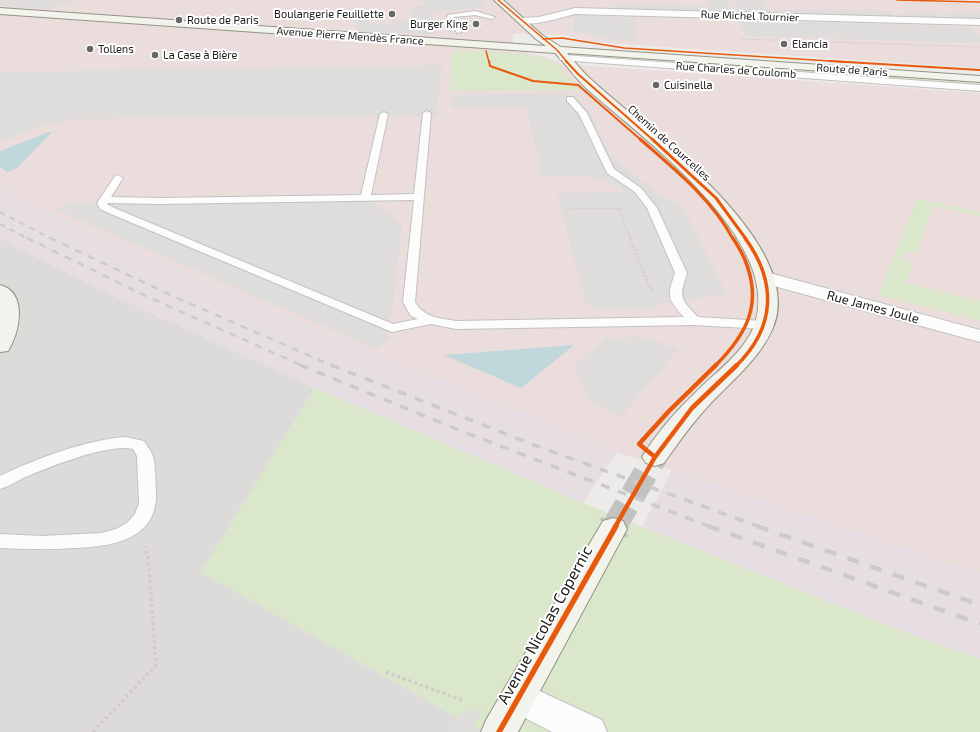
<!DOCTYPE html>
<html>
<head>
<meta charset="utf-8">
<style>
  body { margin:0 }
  canvas { display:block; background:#edebe9 }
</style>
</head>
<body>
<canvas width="980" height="732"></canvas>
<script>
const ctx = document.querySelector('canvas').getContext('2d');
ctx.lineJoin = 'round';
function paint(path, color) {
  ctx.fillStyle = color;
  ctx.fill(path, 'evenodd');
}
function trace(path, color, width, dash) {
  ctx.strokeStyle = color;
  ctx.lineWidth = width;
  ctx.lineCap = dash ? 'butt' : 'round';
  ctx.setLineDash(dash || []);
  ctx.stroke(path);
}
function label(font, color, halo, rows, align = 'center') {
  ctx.font = font + ' "Exo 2",sans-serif';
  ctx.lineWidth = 4;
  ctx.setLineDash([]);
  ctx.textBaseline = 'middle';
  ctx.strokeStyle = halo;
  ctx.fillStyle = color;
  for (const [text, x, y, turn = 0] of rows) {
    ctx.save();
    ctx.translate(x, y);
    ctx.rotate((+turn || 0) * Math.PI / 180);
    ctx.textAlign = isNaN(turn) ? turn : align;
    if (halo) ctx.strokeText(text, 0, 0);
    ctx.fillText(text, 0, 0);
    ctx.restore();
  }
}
const residential = new Path2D(`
  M0,238l99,51 216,99 -114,184 282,160h-483z`);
const commercial = new Path2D(`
  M0,0h903l77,3v65l-347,-23 -42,-3 -28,-7 -51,-1 4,17 28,5 18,8 418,29v481l-363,-122 -250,-102 -317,-136 -50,-28z`);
const industrial = new Path2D(`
  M0,186l50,28 317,136 250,102 -34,51 -268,-115 -216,-99 -99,-51z
  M672,470l308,104v85l-86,-31 -252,-101z`);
const grass = new Path2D(`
  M453,50c24,2 82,0 101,13 9,7 18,18 26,27l-131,1z
  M605,57l375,26v1l-376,-25z
  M917,199l63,13v4l-47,-10 -17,48 -12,-2 -3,8 12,3 -7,20 74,18v20l-102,-26z
  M315,388l268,115 311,125 86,31v73h-497l-282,-160z`);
const parking = new Path2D(`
  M0,0h74l-24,9 -50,-3z
  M422,0h58l7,7 -57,5z
  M708,0h19l7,13 -119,-3 2,-6 93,3z
  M735,0h28l9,14 -30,-1z
  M425,6l16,23 -4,1 -5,5 -75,-4 -4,-20h18l2,6h-7l2,6 27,2 -2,-4 21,-1 -6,-13z
  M783,9l105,2 7,6 -108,-3z
  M905,12l31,1 8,6 -32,-1z
  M945,13l35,1v6l-27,-1z
  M575,15l59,3 2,23 -28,-2 -17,-5 -18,-2z
  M738,20l231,7 11,8v8l-233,-7z
  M442,65l-6,51 -361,3 -33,7 -42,16v-70z
  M566,93l1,3 6,-1 18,17 16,39 48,41 29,17 42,84 -70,12 -1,4 -62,1 -7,-7 -29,-110 68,-1 -4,-4 -24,-9 -14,-3h-41l-16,-69 -74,1v-13z
  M367,198l35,27 -13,113 -13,11 -321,-140 17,-7z
  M644,337l34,12 -56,67 -30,-12 -18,-39 32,-27z
  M483,709l-14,23h-21l12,-19z`);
const water = new Path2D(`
  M49,132h3l-36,37 -9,3 -7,-5v-16z
  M574,345l-53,43 -77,-33z`);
const secondaryTunnelFar1 = new Path2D(`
  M614,527l41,-70`);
const secondaryTunnel = new Path2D(`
  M613,529l2,-3`);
const pathFar3 = new Path2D(`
  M741,39l239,8`);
const pathFar2 = new Path2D(`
  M566,209l61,-1
  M619,209l12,30`);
const pathFar1 = new Path2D(`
  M630,238l18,46 6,7`);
const path = new Path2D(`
  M386,672l78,29
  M93,732l63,-67 -8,-109 -4,-9`);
const lane = new Path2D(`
  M475,11l20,6 -3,2 -17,-4 -22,2 9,15 -5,1 -10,-16 1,-2z
  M567,97h6l14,16 27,56 27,19 16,20 30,65c-8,25 -7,25 11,44l66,4 5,1 2,3 -2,3 -5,1 -70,-4 -238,4 -25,-5 -39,8 -281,-118 -11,-5 -3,-6 18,-27 3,-1 5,3 -12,19 49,1 201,-3 19,-81 4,-2 4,2 -17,81 43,-1 9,-81 4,-2 4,2 -16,189c10,16 24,16 41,19l228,-4c-17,-19 -17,-20 -9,-44l-28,-65 -12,-16 -28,-19 -28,-59 -12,-13zM414,200l-11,102 8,14 7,3 -25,5 -274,-114 -11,-5 -1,-2 53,1z
  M125,437l19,4c2,4 6,8 8,13 4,8 3,27 4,36 3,50 -44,57 -83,58 -24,2 -48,1 -73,0v-14l42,2 59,-3 15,-4 11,-6 8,-9 4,-11 -2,-47 -4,-7c-25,-6 -83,18 -108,28 -8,4 -16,9 -25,12v-13c35,-17 86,-36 125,-39z`);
const street = new Path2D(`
  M575,8l405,11v6l-405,-11c-12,3 -49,15 -58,7l5,-3 17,-1z
  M564,55l416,30v6l-420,-31 -1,-2 1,-2z
  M766,272l214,58v12l-221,-60 -2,-4 2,-4z
  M518,681l84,39 5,12h-55l-46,-24 -5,-11 5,-11z`);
const secondary = new Path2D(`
  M494,0h9l39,35 19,12 419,29v6l-413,-29c9,10 17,21 27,29 52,48 215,163 179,246 -13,30 -40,52 -63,76 -17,18 -32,39 -46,59l-9,3 -9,-3 -4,-6c14,-23 33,-45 52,-63 20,-21 49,-40 60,-68 32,-84 -113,-189 -167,-237 -12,-11 -21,-25 -32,-36l-555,-39v-6l546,38 -10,-7z
  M0,285c28,7 20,48 8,66l-8,1z
  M613,518l10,3 4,8 -109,203h-37l5,-12 117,-199z`);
const railFar3 = new Path2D(`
  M0,212l52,27
  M0,224l29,15`);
const railFar2 = new Path2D(`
  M27,238l119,58 157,70
  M50,238l127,60 156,68`);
const railFar1 = new Path2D(`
  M300,365l164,67 247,95
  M331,365l203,80 226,82`);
const rail = new Path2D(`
  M708,526l272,98
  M757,526l223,79`);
const cyclewayFar5 = new Path2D(`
  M498,0l59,50 10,12
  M897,0l83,2
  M543,39l19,-1 62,10 222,14
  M486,51l3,11`);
const cyclewayFar4 = new Path2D(`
  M489,61l1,5 43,15 45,4 63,55
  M566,61l12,13 75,66
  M830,61l150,9`);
const cyclewayFar3 = new Path2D(`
  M640,139c33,29 72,60 93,100
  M652,139l64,59 30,41`);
const cyclewayFar2 = new Path2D(`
  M715,366c32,-32 48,-62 30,-106 -3,-8 -8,-15 -12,-22
  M736,366c40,-39 41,-84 9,-128`);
const cyclewayFar1 = new Path2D(`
  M655,457l-16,-13 30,-33 47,-46
  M615,527l40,-70 37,-49 45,-43`);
const cycleway = new Path2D(`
  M499,732l117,-206`);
const markers = [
  [392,14,4,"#686766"],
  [179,20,4,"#686766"],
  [476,24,4,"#686766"],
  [784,44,4,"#686766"],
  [90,49,4,"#686766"],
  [155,55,4,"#686766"],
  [656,85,4,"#686766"]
];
const farPoinames = [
  ["Boulangerie Feuillette",384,14,"right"],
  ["Route de Paris",187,20],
  ["Burger King",468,24,"right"],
  ["Elancia",792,44],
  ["Tollens",98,49],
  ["La Case à Bière",163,55],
  ["Cuisinella",664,85]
];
const farStreetnames = [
  ["Rue Michel Tournier",750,16,2],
  ["Avenue Pierre Mendès France",350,36,4],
  ["Rue Charles de Coulomb",736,70,4],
  ["Route de Paris",852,70,4],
  ["Chemin de Courcelles",669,143,42]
];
const streetNames = [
  ["Rue James Joule",873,307,15]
];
const nearStreetnames = [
  ["Avenue Nicolas Copernic",545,625,-61]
];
paint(residential, '#dddbda');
paint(commercial, '#eadddc');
paint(industrial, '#e6dee3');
paint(grass, '#dae7cb');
paint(parking, '#dedddc');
paint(water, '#c0d7dc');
trace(secondaryTunnelFar1, '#c4c2c1', 25, [25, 12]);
trace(secondaryTunnel, '#c4c2c1', 32, [32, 16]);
trace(lane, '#c3c2c1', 2);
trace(street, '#c3c2c1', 2);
trace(secondary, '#949583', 2);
trace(pathFar3, '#d5cac9', 1, [1, 1]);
trace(pathFar2, '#d5cac9', 1.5, [1, 1]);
trace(pathFar1, '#d5cac9', 2, [2, 2]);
trace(path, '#d5cac9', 3.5, [3, 3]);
paint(lane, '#fcfcfc');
paint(street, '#fcfcfc');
paint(secondary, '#f2f3ec');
trace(railFar3, '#cbcbca', 2, [5.5, 5.5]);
trace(railFar2, '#cbcbca', 2.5, [7, 7]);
trace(railFar1, '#cbcbca', 3.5, [9, 9]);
trace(rail, '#cbcbca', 4.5, [12, 12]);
trace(cyclewayFar5, '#e8590c', 1.5);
trace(cyclewayFar4, '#e8590c', 2);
trace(cyclewayFar3, '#e8590c', 3);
trace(cyclewayFar2, '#e8590c', 3.5);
trace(cyclewayFar1, '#e8590c', 4.5);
trace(cycleway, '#e8590c', 5.5);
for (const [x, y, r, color] of markers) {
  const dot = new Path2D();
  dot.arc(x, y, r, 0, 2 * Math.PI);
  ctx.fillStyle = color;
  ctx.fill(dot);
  trace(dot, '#fff', 1.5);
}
label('11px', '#202020', '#fff', farPoinames, 'left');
label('11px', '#202020', '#fff', farStreetnames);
label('13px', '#202020', '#fff', streetNames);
label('16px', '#202020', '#fff', nearStreetnames);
</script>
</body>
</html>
